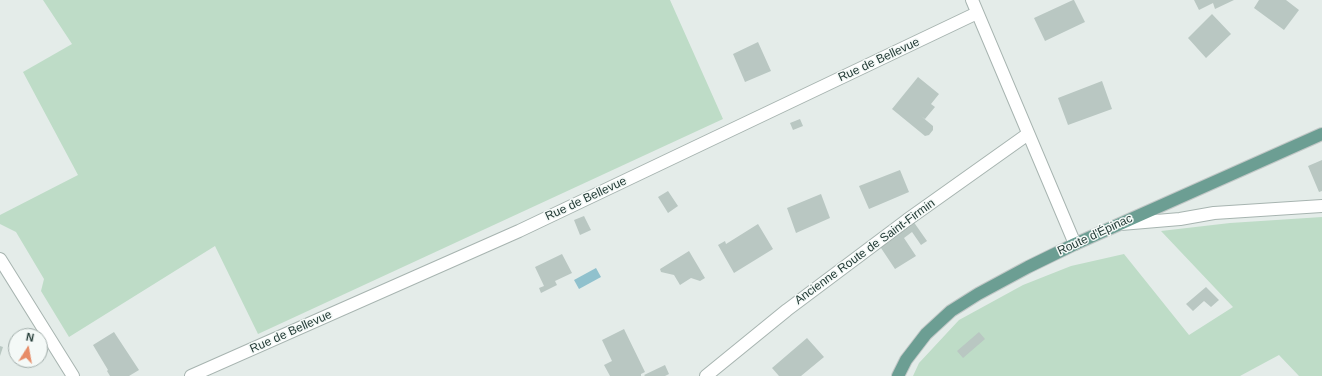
<!DOCTYPE html>
<html>
<head>
<meta charset="utf-8">
<style>
  body { margin:0 }
  #map { position:relative; width:1322px; height:376px; overflow:hidden; background:#e4ece9; font-family:Helvetica,sans-serif }
  canvas { display:block }
  .north { position:absolute; left:8px; top:328px; width:40px; height:40px; box-sizing:border-box; background:#f4f9f7; border:1px solid #a1adaa; border-radius:50%; rotate:11deg; font-size:11px; font-weight:700; line-height:16px; text-align:center; color:#243c37 }
  .north::after { content:''; display:block; margin:auto; width:14px; height:18px; background:#e78c67; clip-path:polygon(50% 0,100% 100%,50% 72%,0 100%) }
</style>
</head>
<body>
<div id="map">
<canvas width="1322" height="376"></canvas>
<div class="north">N</div>
</div>
<script>
const ctx = document.querySelector('canvas').getContext('2d');
ctx.lineJoin = 'round';
function paint(path, color) {
  ctx.fillStyle = color;
  ctx.fill(path, 'evenodd');
}
function trace(path, color, width, dash) {
  ctx.strokeStyle = color;
  ctx.lineWidth = width;
  ctx.lineCap = dash ? 'butt' : 'round';
  ctx.setLineDash(dash || []);
  ctx.stroke(path);
}
function label(font, color, halo, rows, align = 'center') {
  ctx.font = font + ' Helvetica,sans-serif';
  ctx.lineWidth = 3;
  ctx.setLineDash([]);
  ctx.textBaseline = 'middle';
  ctx.strokeStyle = halo;
  ctx.fillStyle = color;
  for (const [text, x, y, turn = 0] of rows) {
    ctx.save();
    ctx.translate(x, y);
    ctx.rotate((+turn || 0) * Math.PI / 180);
    ctx.textAlign = isNaN(turn) ? turn : align;
    if (halo) ctx.strokeText(text, 0, 0);
    ctx.fillText(text, 0, 0);
    ctx.restore();
  }
}
const green = new Path2D(`
  M43,0h627l53,119 -465,215 -43,-88 -146,91 -28,-46 3,-12 -28,-47 -16,-8v-9l78,-40 -55,-103 49,-28z
  M1322,217v159h-23l-20,-21 -39,21h-327l6,-13 40,-43 64,-35 48,-19 53,-12 65,81 44,-28 -72,-76 69,-8z`);
const water = new Path2D(`
  M596,268l5,9 -22,12 -5,-9z`);
const building = new Path2D(`
  M1073,0h1l11,22 -40,19 -11,-23z
  M1194,0h40l-19,9 -2,-6 -14,7z
  M1259,0h27l13,10 -15,20 -30,-22z
  M1212,14l19,20 -25,24 -18,-20z
  M758,42l13,29 -26,11 -12,-28z
  M918,77l21,17 -8,10 4,3 -10,12 -4,-3 12,10v4l-4,5 -4,1 -33,-27z
  M1102,81l10,28 -44,16 -10,-27z
  M800,119l3,7 -10,4 -3,-7z
  M1322,160v31l-3,1 -11,-26z
  M900,170l9,22 -40,17 -10,-23z
  M668,191l10,15 -10,7 -10,-16z
  M821,194l9,24 -34,15 -9,-25z
  M584,216l7,14 -11,5 -6,-15z
  M913,221l14,20 -6,4 -9,-13 -8,6 12,18 -21,13 -16,-24z
  M758,224l15,25 -39,24 -16,-28 7,-4 1,3z
  M689,251l16,27 -5,3 -9,-3 -11,7 -6,-10 -13,-3 -1,-3z
  M562,254l10,19 -17,8 2,4 -16,8 -2,-5 5,-2 -9,-19z
  M1206,287l13,13 -8,7 -7,-6 -11,10 -7,-7z
  M624,329l21,43 -4,2v2h-31l-6,-11 8,-4 -10,-21z
  M114,332l25,38 -10,6h-19l-3,-5 1,-1 -15,-25z
  M979,332l6,7 -22,19 -6,-7z
  M807,338l17,19 -23,19h-22l-7,-8z
  M0,346l3,1 -3,9z
  M665,365l4,9 -4,2h-20l-1,-1z`);
const minor = new Path2D(`
  M972,0l103,244
  M1121,224l59,-5 34,-6 108,-7
  M0,259l73,117
  M191,376l328,-145 458,-218
  M706,376l81,-66 120,-90 121,-86`);
const major = new Path2D(`
  M898,376l8,-16 20,-26 25,-23 27,-17 50,-27 47,-23 247,-110`);
const streetNames = [
  ["Rue de Bellevue",879,60,-25],
  ["Rue de Bellevue",586,199,-25],
  ["Route d'Épinac",1095,235,-25],
  ["Ancienne Route de Saint-Firmin",865,252,-36],
  ["Rue de Bellevue",291,332,-24]
];
paint(green, '#bedcc7');
paint(water, '#90c1cd');
paint(building, '#b9c7c2');
trace(minor, '#a7b4b0', 14);
trace(major, '#c2c8c7', 14);
trace(minor, '#fff', 12);
trace(major, '#6c9e93', 12);
label('12px', '#243c37', '#f4f9f7', streetNames);
</script>
</body>
</html>
